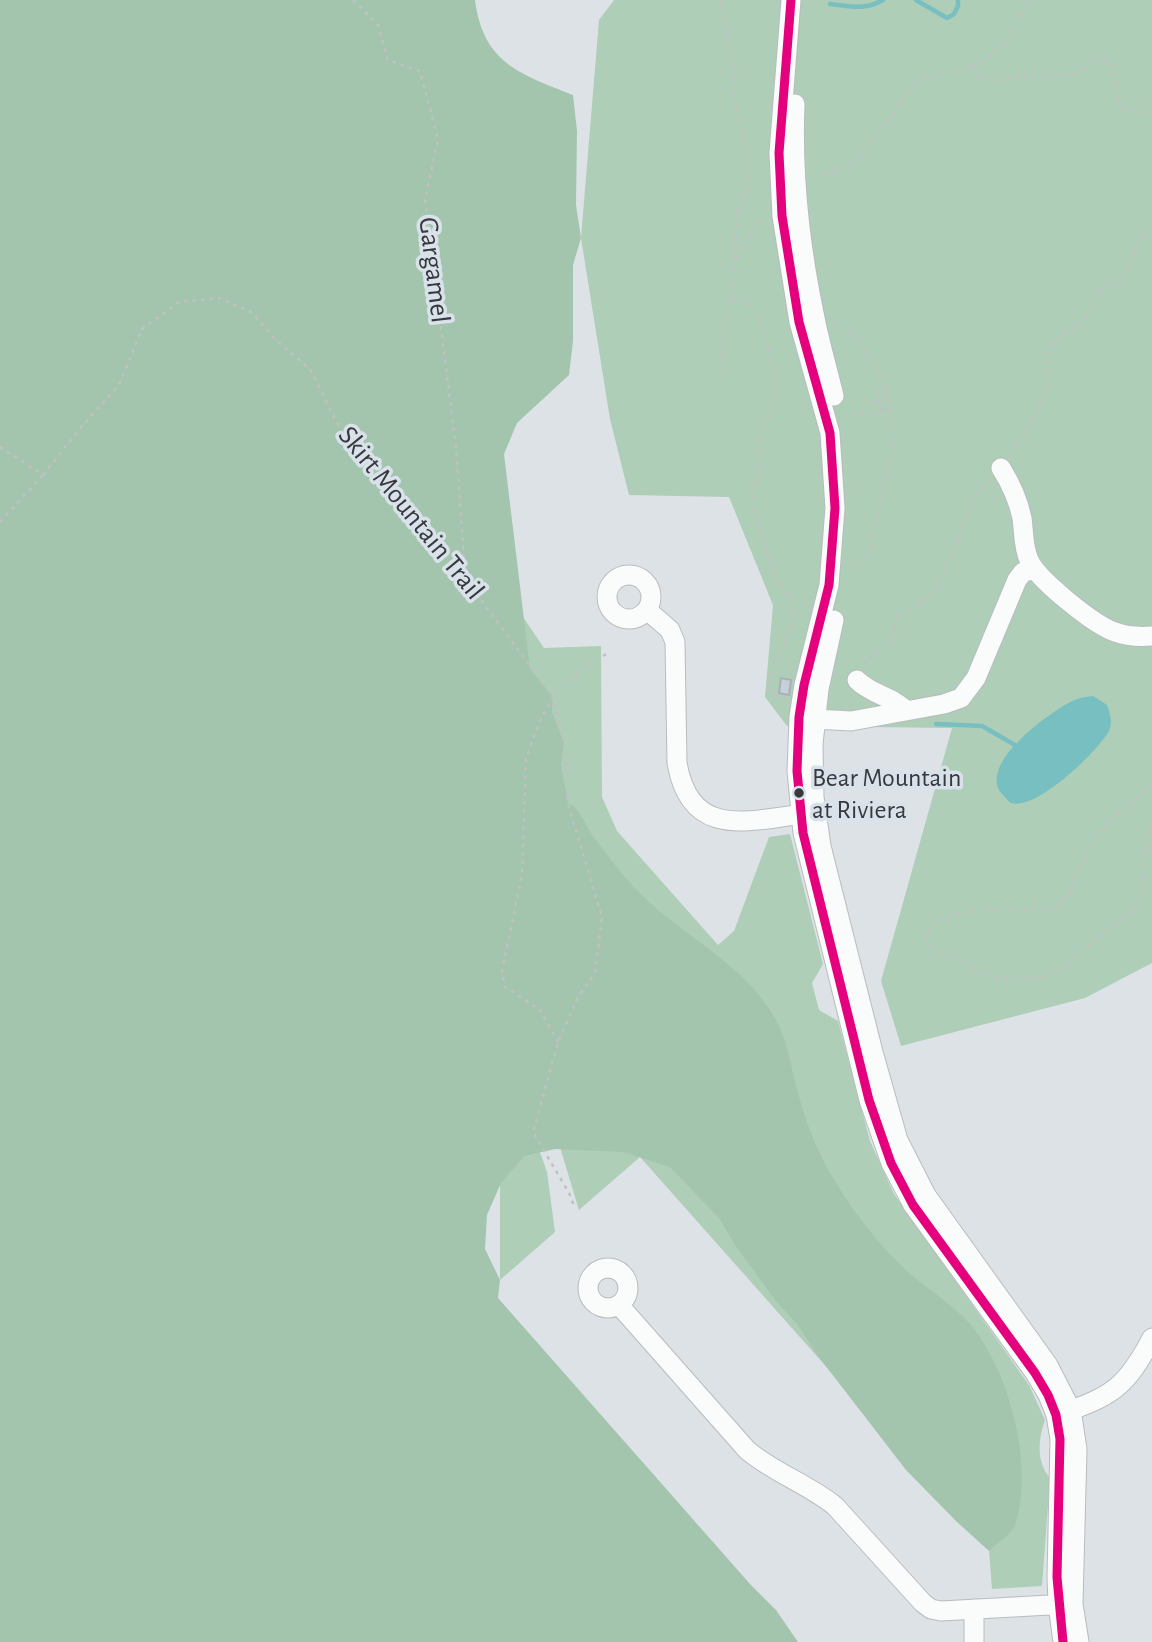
<!DOCTYPE html>
<html>
<head>
<meta charset="utf-8">
<style>
  body { margin:0 }
  canvas { display:block; background:#dde2e6 }
</style>
</head>
<body>
<canvas width="1152" height="1642"></canvas>
<script>
const ctx = document.querySelector('canvas').getContext('2d');
ctx.lineJoin = 'round';
function paint(path, color) {
  ctx.fillStyle = color;
  ctx.fill(path, 'evenodd');
}
function trace(path, color, width, dash) {
  ctx.strokeStyle = color;
  ctx.lineWidth = width;
  ctx.lineCap = dash ? 'butt' : 'round';
  ctx.setLineDash(dash || []);
  ctx.stroke(path);
}
function label(font, color, halo, rows, align = 'center') {
  ctx.font = font + ' "Alegreya Sans",sans-serif';
  ctx.lineWidth = 7;
  ctx.setLineDash([]);
  ctx.textBaseline = 'middle';
  ctx.strokeStyle = halo;
  ctx.fillStyle = color;
  for (const [text, x, y, turn = 0] of rows) {
    ctx.save();
    ctx.translate(x, y);
    ctx.rotate((+turn || 0) * Math.PI / 180);
    ctx.textAlign = isNaN(turn) ? turn : align;
    if (halo) ctx.strokeText(text, 0, 0);
    ctx.fillText(text, 0, 0);
    ctx.restore();
  }
}
const green = new Path2D(`
  M614,0h538v963l-67,35 -184,48 -20,-65 71,-253 -165,-2 -22,-29 8,-92 -44,-108 -100,-2 -19,-76 -29,-181 18,-218z
  M500,583l44,65 57,-2 1,151 15,34 101,114 16,-14 35,-94 21,-3 33,130 -11,19 7,27 19,11 32,120 24,53 135,191 16,35c-7,20 -9,41 5,58l-8,108 -50,3 -3,-39 -349,-393 -61,53 -24,-79z
  M534,1135l13,37 8,60 -55,48v-142z`);
const forest = new Path2D(`
  M0,0h475c8,63 45,74 98,95l4,36 -1,74 5,33 -8,27v76l-4,34 -52,48 -13,31 26,215 23,28 -1,15 12,31 -3,22 7,38c14,7 18,25 28,37 11,16 24,31 36,45 44,49 114,77 145,137 12,23 14,47 21,71 9,34 22,66 42,96 18,30 48,66 75,89 21,17 37,26 56,47 38,46 64,142 44,200 -3,9 -19,19 -26,26l-33,-30 -50,-51 -88,-114 -20,-31 -22,-24 -39,-53 -18,-30 -49,-51 -47,-15 -68,-3 -31,7 -23,27 -14,32 -2,34 15,31 -2,18 252,286 26,26 22,32h-798z`);
const water = new Path2D(`
  M1093,696l14,9c3,8 6,18 2,26 -10,19 -76,84 -100,71 0,-1 -7,-8 -7,-8 -25,-30 47,-81 70,-93 7,-3 13,-4 21,-5z`);
const stream = new Path2D(`
  M916,0l31,18 7,-4 4,-8v-6
  M830,4c20,2 34,7 53,-4
  M936,724l46,2 33,19`);
const building = new Path2D(`
  M781,678l10,2 -2,15 -10,-2z`);
const path = new Path2D(`
  M353,0l25,25 10,35 32,11 18,69 -13,59 31,249 7,94 1,35
  M720,0l13,63 1,38 14,58 1,15 -13,49 -4,75 -10,41v18l3,16
  M973,66l3,10 14,5 46,-6h35l15,-8 8,-7 9,-2 9,7 7,38 3,6 17,4 13,-2
  M824,175l23,-9 11,-8 36,-43 14,-26 10,-9 64,-18 22,-19 17,-26 7,-17
  M736,259l26,-42
  M732,298c7,1 14,2 20,8 11,14 25,66 23,83 -2,19 -12,34 -14,53 -1,9 1,18 0,27 -2,10 -9,15 -10,25l24,82c7,8 19,29 19,39 1,24 -48,76 -8,84
  M833,322l23,14 9,17 19,25 6,26 2,46 -23,104 -11,12 -12,2
  M867,403l12,-1
  M882,411l-5,-19 10,-5
  M852,415l38,-6
  M0,447l43,28 38,-48 38,-42 23,-56 37,-27 40,-4 32,14 26,29 33,28 37,74 117,134 89,120 11,46 4,61 34,113 -7,56 -17,24 -20,45 -25,90 36,61 5,13
  M1010,455c12,-19 28,-39 35,-61 4,-16 -1,-32 7,-47 9,-17 28,-17 36,-31 4,-6 4,-14 7,-21l26,-17 21,-41 10,-7
  M0,522l43,-47
  M864,665l7,-9 20,-12 5,-25 27,-18 15,-18 8,-13 29,-74 15,-17
  M1152,785c-16,17 -38,28 -52,47 -6,8 -12,18 -16,27 -9,20 -12,43 -36,50 -24,7 -131,-12 -120,36l8,8 18,4 30,17 26,6 32,-3 19,-7 14,-14 60,-49 7,-17 4,-47 6,-24
  M558,1042l-18,-32 -35,-23 -3,-15 20,-98 4,-115 14,-39 13,-23 28,-28 27,-16`);
const minor = new Path2D(`
  M791,0l-12,153 3,63 17,106 31,111 5,75 -6,77 -25,100 -5,32 -2,54 6,62 66,267 22,63 22,42 122,168 13,22 8,20 4,24 -3,138 1,27 5,38
  M795,104c-3,72 5,143 20,214 5,26 13,52 19,78
  M1001,468c10,16 17,31 21,50 2,14 1,29 7,42 8,19 65,65 86,72 11,4 25,5 37,4
  M607 597a22 22 0 1 1 44 0a22 22 0 1 1-44 0Z
  M647,610l23,20 5,12 2,121c14,80 76,56 134,50
  M834,620l-15,69 -6,55 1,53 7,49 52,206 25,88 28,55 122,170 23,45 6,39 -4,155 6,38
  M857,680c13,14 39,18 49,31
  M815,719l36,2 93,-17 17,-6 15,-20 41,-98 6,-8 11,-2
  M588 1288a20 20 0 1 1 40 0a20 20 0 1 1-40 0Z
  M619,1305l128,145c27,23 61,34 88,56l88,97 8,6 10,2 127,-7
  M1060,1414c52,-18 66,-26 92,-76
  M974,1609v33`);
const bus1 = new Path2D(`
  M791,0l-12,153 3,63 17,106 31,111 5,75 -6,77 -25,100 -5,32 -2,54 6,62 66,267 22,63 22,42 122,168 13,22 8,20 4,24 -3,138 6,65`);
const markers = [
  [799,793,6,"#373a3d"]
];
const busNames = [
  ["Bear Mountain",812,778],
  ["at Riviera",812,810]
];
const streetNames = [
  ["Gargamel",434,270,83],
  ["Skirt Mountain Trail",411,513,51]
];
paint(green, '#aeceb7');
paint(forest, '#a3c5ad');
paint(water, '#78bfc2');
trace(stream, '#78bfc2', 4.5);
paint(building, '#c3d1dc');
trace(building, '#acb0b3', 2);
trace(minor, '#b8bcbe', 21);
trace(path, '#bfc1c2', 2.5, [3.5, 5]);
trace(minor, '#fafbfb', 19);
trace(bus1, '#e5007d', 9);
for (const [x, y, r, color] of markers) {
  const dot = new Path2D();
  dot.arc(x, y, r, 0, 2 * Math.PI);
  ctx.fillStyle = color;
  ctx.fill(dot);
  trace(dot, '#d9e2ea', 2.5);
}
label('26px', '#373a3d', '#d9e2ea', busNames, 'left');
label('28px', '#373a3d', '#d9e2ea', streetNames);
</script>
</body>
</html>
